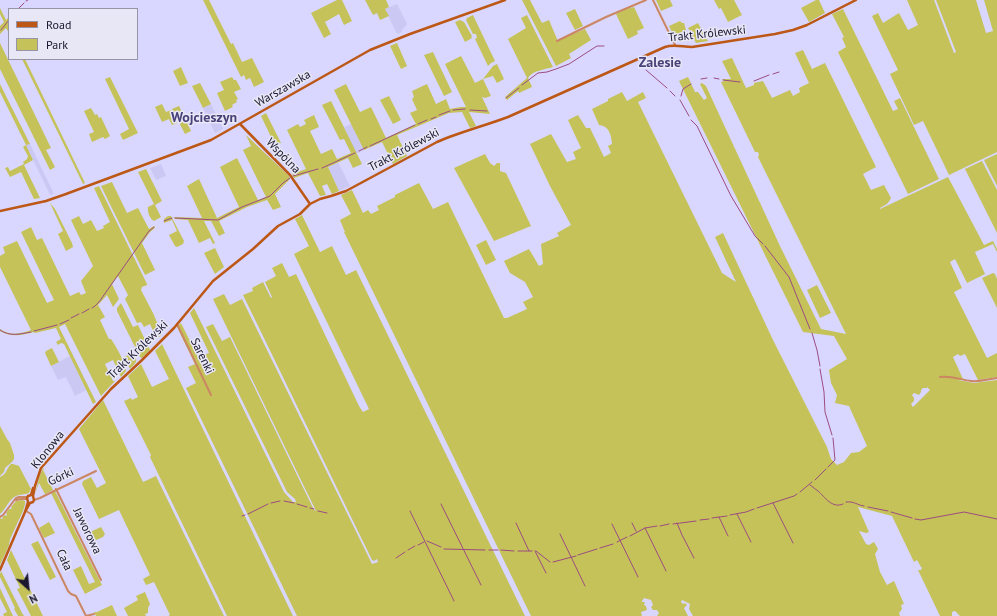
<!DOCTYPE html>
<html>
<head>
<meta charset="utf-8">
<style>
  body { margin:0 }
  #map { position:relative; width:997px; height:616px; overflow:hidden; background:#d9d7ff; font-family:"PT Sans",sans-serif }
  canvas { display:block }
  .legend { position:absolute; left:8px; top:8px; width:130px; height:52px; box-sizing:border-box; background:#e8e7f5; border:1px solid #9694a6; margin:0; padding:5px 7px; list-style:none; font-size:12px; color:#1a172f }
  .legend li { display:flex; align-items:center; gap:8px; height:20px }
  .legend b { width:20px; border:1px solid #9694a6 }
  .north { position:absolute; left:8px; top:568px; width:40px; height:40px; -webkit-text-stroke:3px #e8e7f5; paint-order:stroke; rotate:153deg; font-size:11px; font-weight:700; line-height:16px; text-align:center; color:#1a172f }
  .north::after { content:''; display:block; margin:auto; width:14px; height:18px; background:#1a172f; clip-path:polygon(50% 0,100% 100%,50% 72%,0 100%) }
</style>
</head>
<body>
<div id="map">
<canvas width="997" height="616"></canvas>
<ul class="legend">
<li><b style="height:5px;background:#bc5715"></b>Road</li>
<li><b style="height:11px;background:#c5c259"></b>Park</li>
</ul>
<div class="north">N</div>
</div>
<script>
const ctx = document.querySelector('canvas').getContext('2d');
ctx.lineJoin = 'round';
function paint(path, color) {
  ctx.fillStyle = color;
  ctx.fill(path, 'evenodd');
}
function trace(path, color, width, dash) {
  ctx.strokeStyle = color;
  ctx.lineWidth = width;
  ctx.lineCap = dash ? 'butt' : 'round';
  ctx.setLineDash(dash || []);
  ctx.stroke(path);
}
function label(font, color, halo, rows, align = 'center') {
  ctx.font = font + ' "PT Sans",sans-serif';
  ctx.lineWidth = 3;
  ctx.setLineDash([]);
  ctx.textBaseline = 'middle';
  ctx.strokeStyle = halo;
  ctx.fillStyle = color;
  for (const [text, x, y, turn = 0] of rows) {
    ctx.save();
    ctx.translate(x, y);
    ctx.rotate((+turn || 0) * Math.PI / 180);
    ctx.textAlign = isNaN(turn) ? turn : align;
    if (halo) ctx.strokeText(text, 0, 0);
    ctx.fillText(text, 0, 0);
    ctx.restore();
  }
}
const built = new Path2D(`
  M397,4l10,20 -5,6v2l-5,2 -12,-25z
  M211,104l12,25 -8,4 -12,-25z
  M351,124l13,26 -8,4 -12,-27z
  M30,144l24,50 -4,1 -24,-50z
  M338,162l12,24 -11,5 -11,-24z
  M161,164l5,12 -10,4 -6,-12z
  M70,356l16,34 -11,6 -9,-19 -8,3 -7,-14z`);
const green = new Path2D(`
  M203,0h6l22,44 2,-1 9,19 10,-4 12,24 -10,5 -4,-9 -4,2 -2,-5 -3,2z
  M337,0h5l10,21 -8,4 -5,-11 -14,8 6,12 -7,4 -13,-25z
  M365,0h21l3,7 -4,2 4,7 -9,4 -3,-7 -4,2z
  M522,0h8l12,23 7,-3 8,19v2l28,-12 6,11 -22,14 2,4 -15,8z
  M656,0h14l3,6 -12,5z
  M714,0h20l8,15 -14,7 -7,-14 -2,1z
  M816,0h3l6,13 -16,9 -8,-14z
  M907,0h27l20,53 2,-1 -20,-52h40l10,33 7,-2 -9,-31h13v152l-48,23 -26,-54 -9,4 -24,-51 8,-4 -26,-54 6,-3 5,10 16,-10 9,17 10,-5z
  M634,7l10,21 -7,3 1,3 -10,5 -12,-25 10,-5z
  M0,8l6,12 3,-3 -1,8 1,8 -3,-5 -6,6v-8l4,-4 -4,-8z
  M575,9l8,17 -8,4 -9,-17z
  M843,9l50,102 5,-2 -4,-8 6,-3 39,81 -31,15 -70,-142 8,-5 -4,-9 2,-1 -12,-23z
  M473,15l22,46 -4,2 -3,3 -13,-27 2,-1 -1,-4h-3l-7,-14 1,-2z
  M527,15l26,52c-9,3 -20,3 -25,11l4,9 -13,6 -1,-2 -11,9 -2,-3 22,-19 -19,-39 18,-11 -5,-10z
  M460,20l4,2 8,14 -1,1 1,1 -7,4 -10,-20z
  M680,21l2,2h2l2,7 -12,6 -5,-10z
  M698,23l10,18 -12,2 -8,-15z
  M0,43l51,105 -5,2 9,17 -5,3 -50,-101z
  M397,43l10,23 -6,3 -11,-23z
  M803,50l9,19 13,-6 51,104 -13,7 8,16 13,-5 7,13 -1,2 -3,4 -7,4v1l68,-32 36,68 9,-4 4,8v3l-4,-8 -18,8 10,22 -18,9 -12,-24 -5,3 12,26 -8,4 33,66 10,-5v24l-19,3 -13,-26 -5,2 -2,-2 -5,3 10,22 -5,1 16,3 23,-3v236h-37l-5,-5 -3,1v4h-12l-22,-46h3l1,-2 -1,-1 -4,-7 -3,2 -22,-46 -34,-9 11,25 -3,1 -7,-2 7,13 3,1 5,-3 4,7 -3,5 5,18 7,13 7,-4 10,23 -3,1 1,4 -3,4 1,3h-207l-4,-7 1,-5 -8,-4 -1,2 2,2 2,-1 2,2 -3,3 4,8h-31l2,-3 -2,-3h-4l-2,-3 2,-2 -2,-5 -7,-2 -2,3v1h3l-1,3 2,1 1,4 -6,2 1,4h3h-114l-187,-384h1l-5,-12 11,-6 -10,-19 11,-5 11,23 5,-3 3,4 8,-4 -2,-4 18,-9v-2l24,-12 14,26 15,-7 56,116h3l20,-9 -4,-7 10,-5 -8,-15 -15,-9 -6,-12 25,-12 10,17 4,-2 -2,-20 18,-8 -2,-3 14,-8 -21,-39 -20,-42 21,-10 16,28 9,-3 -3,-7 8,-4 -13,-28 10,-5 8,13h4l14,29 7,-4 -3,-7 4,-2c-1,-10 -3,-18 -13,-19l-7,-16 16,-8v-2l14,-7 5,9 16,-9 3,6 -8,4 84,171 14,9 -21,-45 8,-4 50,107 54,107 4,12 6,6 7,-3 7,-9 8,-1 8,-6 -18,-40 -14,-3 2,-8 -6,-12 -2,-13 18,-11 -13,-23 -31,-4 -124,-251 9,-4 7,15h3l6,8 3,-2 -7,-14 2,-1 4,3 74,160 41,83 25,5 -88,-177 1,-2 -1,-3h-3l-34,-70 3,-1 -2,-2h9l-9,-18 10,-3 14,30 8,-3v-2l9,-2 9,17 18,-8 3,6 7,-4 -1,-4 10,-5 -14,-30zM927,387l3,3 -17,17 -2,-3 3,-3v-3l-2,-3 2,-2 5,2 2,-3v-2l2,-2h4z
  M433,52l19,40 -8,4 -20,-41z
  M461,56l14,27 8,-4 10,-13 4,-2 7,15 -7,4 -4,-7 -10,3 8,17 -6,2 -3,-1 8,17 -21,-2 7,14 -6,2 -8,-16 -13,1 -52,22 10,21 -14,8 -11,-22 -18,8 -30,-60 12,-6 14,28 11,-5 15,31 30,-14 -6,-11 7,-3 -5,-11 2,-2 -2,-6 15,-7 9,20 10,-5 4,10 10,-2h6l-21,-43z
  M22,59h3l60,124 -2,1z
  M181,67l7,16 -8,3 -7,-15z
  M110,77l28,56 -15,7 -3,-6 9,-5 -24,-50z
  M232,77l2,3h2l5,9 -7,3 4,7 -2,1 1,2 -5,3 1,2 -8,4 -8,-18 7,-3 -4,-8z
  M200,83l11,21 -8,4 -11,-22z
  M0,84l30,60 -4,1 7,15 -9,5 16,33 -6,1 -13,-27 -11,5 -5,-9 3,-1 2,4 14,-7 -1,-2 4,-3 1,-3 -5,-9 3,-2 -26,-53z
  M389,96l12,24 -8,4 -13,-24z
  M331,101l31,63 -9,4 -5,-10 -20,9 11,24 -7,3 -5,-10 -5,2 4,9 -6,1 -12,-23 -14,5 -2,-4 14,-5 -19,-39 11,-6 2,3 6,-3 -2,-4 10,-5 5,12 -9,4 11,23 11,-5 5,10 14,-6 -7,-14 -4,1 -18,-35z
  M162,104l4,8 5,-2 6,13 -5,2 -3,-6 -7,3 -7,-15z
  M179,106l12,25 -6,3 -13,-25z
  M91,108l4,7 2,-1 2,4 2,-1 9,19 -5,3 -2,-2 -11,5 -3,-8 5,-2 -10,-21z
  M266,113l15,30 -6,2 -14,-29z
  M246,135l43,41 1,3 -15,15 6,13 -8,3 -6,-10 -20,7 -28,14 6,12 -6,3 -8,-15h-7l11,22 -2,1 -3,-6 -11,5 -11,-23 -13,-1 -1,-2 28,1 -15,-32 12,-7 18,39 22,-11 -19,-40 17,-9 21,42 8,-3 -23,-47 8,-4z
  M485,154l5,9 4,3 3,-3h3v8l6,2 25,53 -37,15 -40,-73z
  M997,154v32l-13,-26z
  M982,161l15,29v43l-32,-64z
  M146,169l16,32 -7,4 6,12 -7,4c-4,-2 -7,-9 -6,-14l6,-3 -16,-32z
  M112,182l15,31 11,-5 11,21 5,-3 1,2 -5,4 -8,11 13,27 -10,5 -44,-89z
  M99,186l48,98v1l-5,2 -1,3 12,23 9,21 -3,3 -5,-4 -4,-9 -6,3 -3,-5 -4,1 -12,-24 3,-4 -10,-19 -6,8 7,15 -6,8 -6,-12 -9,10 7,12 -5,3 9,19h2c6,9 13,21 15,32l-5,6 -8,-17 -8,4 8,17h2l-14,15 -36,-72 -6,3 37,75 -3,2 -29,-60 -3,-1 -3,2 -2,-3 5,-3 -5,-11 -21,5 -1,-1c-12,3 -22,6 -34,-1v-2c10,7 21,5 31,1l-31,-63v-11l5,-3 -2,-6 14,-6 30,62 7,-3 -33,-68 10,-5 6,13 5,-2 28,58 9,-4 2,3 5,-2 -5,-12 12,-15 -22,-46 8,-4 4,8 8,-4 6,11 7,-3 -1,-2 7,-4 -16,-34z
  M50,203l5,6 17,34 1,4 -7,4 -8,-17 5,-3z
  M302,215l18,37 12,-6 14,29 10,-5 169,346h-228l-111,-228 10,-5 -8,-16 7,-3 -18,-37 4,-4 17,34 11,-4 -19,-40 4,-5 90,184 9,10h3l-1,-3 -8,-7 -81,-165 7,-3 9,17 8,-4 84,173 2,1 -103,-212 11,-5 6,11 12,-6 130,265 6,-2 -1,-3 -3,2 -2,-1 -129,-265 10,-4 -1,-3 11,-6 8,16 1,-1 -7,-15 11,-6 -4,-8 10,-5 7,14 7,-3 63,132 4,6 6,-3 -75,-155 15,-8 -14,-27z
  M168,216h3l13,25 -1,3 -6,3 -2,-1 -6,-11 8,-4 -5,-11 -8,3v-4z
  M486,240l10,20 -10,5 -10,-20z
  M215,248l9,19 -9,7 -11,-21z
  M993,273l2,1 2,5v29l-15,-30z
  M817,285l14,28 -11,5 -13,-28z
  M121,303l12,24 5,-2 12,25 -8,8 -2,-1 -23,-46v-3z
  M162,344l131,272h-66l-77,-159 1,-2 -27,-54 7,-3 1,2 6,-3 -10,-21 13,-12 11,23 17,-8 -14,-28z
  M52,348l7,14 -8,4 -6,-13 1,-2z
  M132,350c5,11 7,10 -2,19l-6,-12 6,-3 -1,-2z
  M103,400l40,82 13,-6 68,140h-56l2,-1 -16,-33 -8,3 -3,-6 7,-4 -31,-65 -20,9 -17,-35 1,-3 8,-4 6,11 9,-5 -27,-54z
  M0,426l7,13 3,4 4,12v4l-2,3 -7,6 -1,4 -4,4z
  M11,464h2l6,2 12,23 -2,4c-4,2 -9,1 -13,3 -7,3 -10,13 -16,18v-37c7,-3 6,-8 11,-13z
  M43,468l1,1 -1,1 10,20 -8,4 -6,-11 -4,11 5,-19z
  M55,491l47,94 -17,9 -12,-24 8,-4 8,18 6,-2 -44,-89z
  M22,500l3,1v3l-2,7 -13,28 -1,6 -9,20v-47l2,1 1,-1 -1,-1 3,-2 1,1 1,-1 -1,-2 3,-4h2l1,-1 -1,-1 5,-6z
  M49,522l6,11 -11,5 -5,-10z
  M101,527l4,7 -2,3 -9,4 -2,-2 -2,-5v-2z
  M38,541l18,36 -6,3 -19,-36z
  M11,550l32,66h-12l-14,-27 3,-1 -13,-28z
  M1,571l21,42 2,3h-6l-4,-7 1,-1 -15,-31v-3z
  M0,588l13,28h-9l-1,-2 4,-2 -7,-14z
  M145,592l5,12 -2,4v5l-3,1 1,2h-18l-4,-8 14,-8 -2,-4z
  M112,605l5,11h-21l-2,-4h3z`);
const stream = new Path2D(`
  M26,1l2,-1
  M19,8l5,-5
  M1,30l8,-10
  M646,70l21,18
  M773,74l6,-2
  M714,78l5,1
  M701,79l6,-1
  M723,80l17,2
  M754,81l15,-6
  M522,85l16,-12 9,-1 9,-3 13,-5 28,-18h7
  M670,91l5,5
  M681,96l2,-7 8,-5
  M506,98l13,-10
  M680,100l9,16
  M453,110l12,-1
  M470,110l17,1
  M439,115l11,-4
  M431,119l5,-2
  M691,120l6,6 34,70 24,40 8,8
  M418,124l9,-4
  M370,146l45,-21
  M359,151l8,-4
  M322,168l33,-15
  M293,176l25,-7
  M175,218l43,2 24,-13 28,-11 13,-13 7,-5
  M164,221l8,-3
  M765,246l24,31 21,52
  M92,308l3,-2 4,-4 50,-71 5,-4
  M82,313l7,-4
  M71,318l8,-4
  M60,324l9,-4
  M0,330c10,7 20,4 31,2
  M34,331l23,-6
  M812,333l5,17 3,16
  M820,369l4,23 1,20 7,23
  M828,467l7,-7 -2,-22
  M815,480l11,-11
  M810,485c3,2 5,4 8,6 7,6 14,18 25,13
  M800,492l12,-10
  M284,501l10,2
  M846,502c8,-1 11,3 18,4
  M271,503l9,-2
  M773,503l20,40
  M297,504l10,3
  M441,504l40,81
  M868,507l20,4
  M310,508l4,1
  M757,508l37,-12 3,-2
  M318,511l9,2
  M410,511l44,90
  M891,512l21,6
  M248,514l20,-10
  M737,514l14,28
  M730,515l16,-3 8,-3
  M242,516l3,-1
  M719,517l9,19
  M712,518l15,-2
  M915,519l6,1 43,-8 33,7
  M700,520l9,-1
  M516,523l13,28
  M632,523l4,8
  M677,523l5,12 12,23
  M612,524l26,53
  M673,524l23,-3
  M660,526l9,-2
  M645,528l21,43
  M560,534l25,52
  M630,536l15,-8 12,-2
  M427,541l14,6
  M617,542l10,-5
  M418,545l6,-3
  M600,548l13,-4
  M444,549l41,1
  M408,550l7,-4
  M489,550h9
  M501,550l13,1
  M518,551h14
  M535,551l11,22
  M536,551l14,11
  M578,555l19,-6
  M396,558l9,-6
  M553,562l23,-6`);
const street = new Path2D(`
  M653,0l22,45
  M557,41l49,-24 40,-17
  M177,324l34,71
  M940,377c10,-2 21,3 31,4 9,1 18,-2 26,-3
  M56,489l45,91
  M16,500l5,-1h6
  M34,500l6,-2 12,-6 44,-21
  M26,511l5,3 37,77 3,3 5,2 10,20
  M0,517l3,-2 13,-17 3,-1h8
  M86,616l8,-2`);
const secondary = new Path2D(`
  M240,124l50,51 20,29
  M0,211l46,-10 20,-7 145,-54 159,-90 40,-16 95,-34
  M28,502l-1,-4 1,-2 3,-1 2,-7
  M25,512l5,-9 3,-1 1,-2 -1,-4 2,-10 6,-18 70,-79 30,-28 33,-33 39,-47 40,-32 25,-23 22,-12 10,-10 10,-5 11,-3 15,-5 91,-49c23,-10 47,-16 71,-25l157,-70c9,-3 18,0 27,0l83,-13 18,-4 14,-5 49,-25
  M0,570l25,-58 3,-10`);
const streetNames = [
  ["Trakt Królewski",707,34,-6],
  ["Warszawska",283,89,-30],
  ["Trakt Królewski",404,150,-28],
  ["Wspólna",283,156,46],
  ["Trakt Królewski",138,350,-44],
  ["Sarenki",202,356,64],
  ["Klonowa",48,450,-51],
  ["Górki",61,477,-25],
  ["Jaworowa",87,531,64],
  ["Cała",64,560,65]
];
const quarterNames = [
  ["Zalesie",660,63],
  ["Wojcieszyn",204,118]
];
paint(built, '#cbc8f4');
paint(green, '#c5c259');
trace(stream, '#9c4c80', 1);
trace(street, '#cb8663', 2);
trace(secondary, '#bc5715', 2.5);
label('12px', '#1a172f', '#e8e7f5', streetNames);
label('bold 14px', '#484179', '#e8e7f5', quarterNames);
</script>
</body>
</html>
